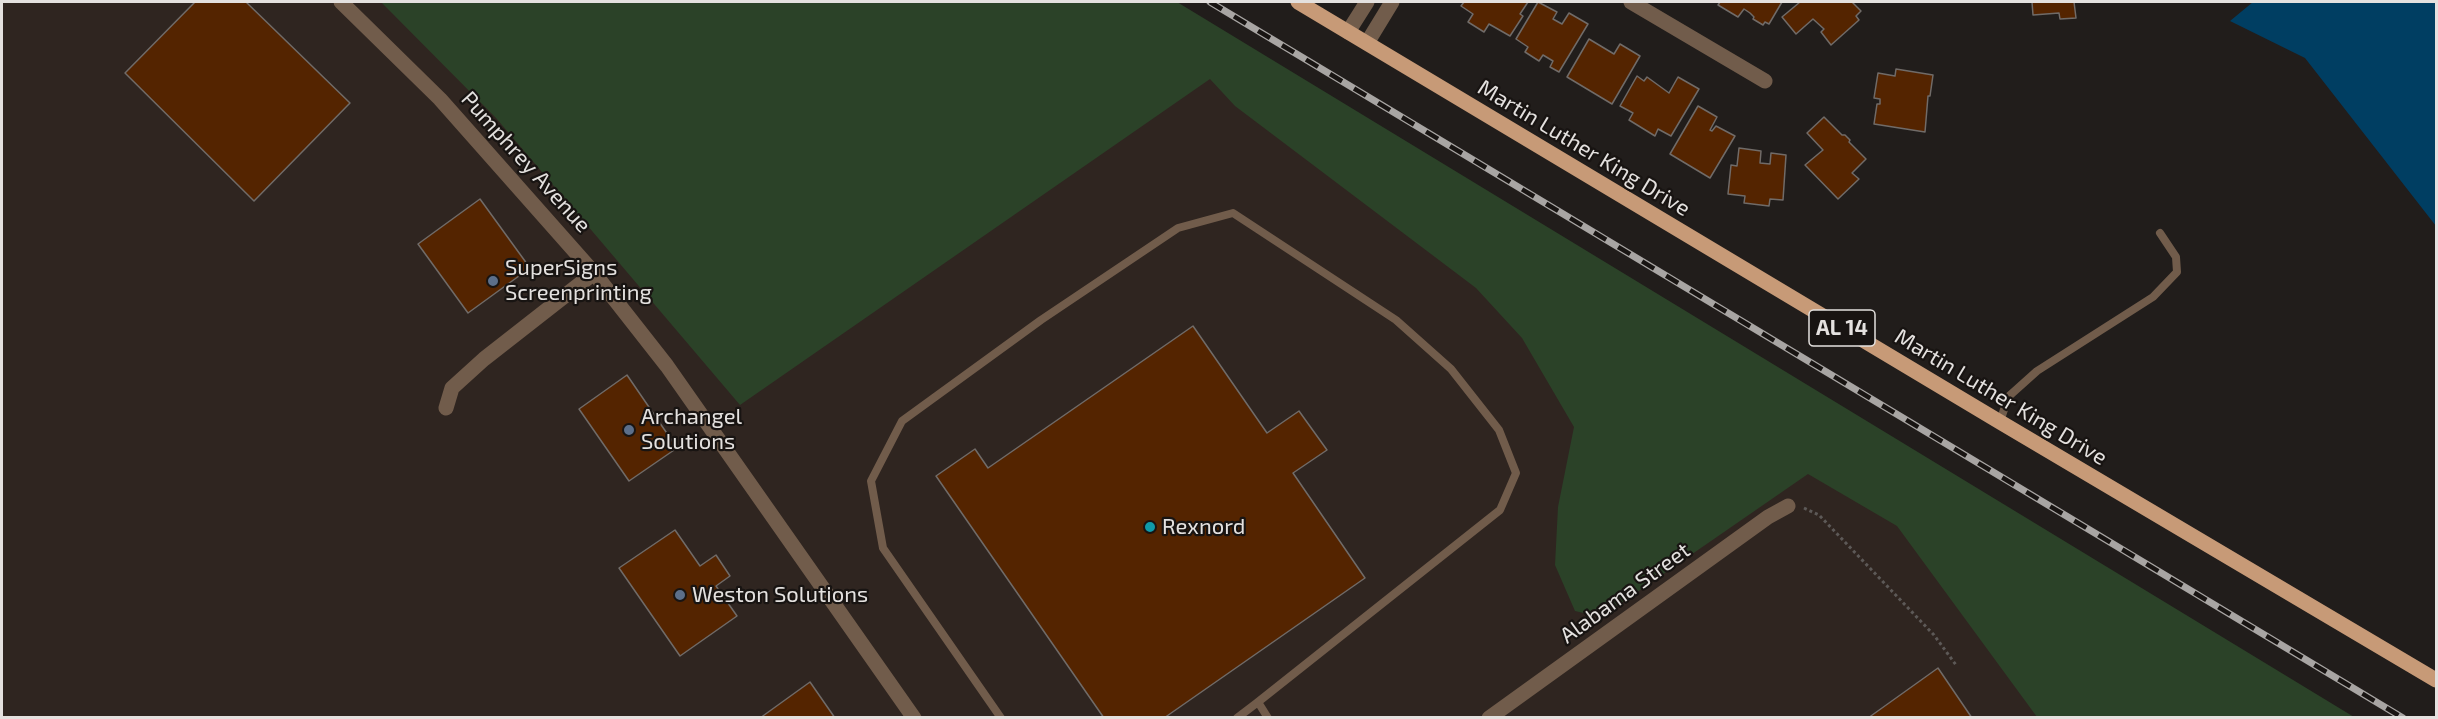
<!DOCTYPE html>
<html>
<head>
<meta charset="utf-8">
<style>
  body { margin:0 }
  #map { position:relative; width:2438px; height:719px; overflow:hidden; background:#211d1b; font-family:"Exo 2",sans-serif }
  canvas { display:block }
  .frame { position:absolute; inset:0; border:3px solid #e4e1df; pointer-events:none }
</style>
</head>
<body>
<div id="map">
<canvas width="2438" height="719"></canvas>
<div class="frame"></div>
</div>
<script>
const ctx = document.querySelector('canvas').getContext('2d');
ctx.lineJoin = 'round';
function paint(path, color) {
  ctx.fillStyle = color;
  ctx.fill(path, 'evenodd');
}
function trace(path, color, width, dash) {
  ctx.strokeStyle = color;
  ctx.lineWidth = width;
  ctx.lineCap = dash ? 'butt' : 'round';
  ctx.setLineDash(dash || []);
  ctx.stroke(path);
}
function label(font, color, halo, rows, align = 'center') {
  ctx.font = font + ' "Exo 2",sans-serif';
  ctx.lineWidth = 4.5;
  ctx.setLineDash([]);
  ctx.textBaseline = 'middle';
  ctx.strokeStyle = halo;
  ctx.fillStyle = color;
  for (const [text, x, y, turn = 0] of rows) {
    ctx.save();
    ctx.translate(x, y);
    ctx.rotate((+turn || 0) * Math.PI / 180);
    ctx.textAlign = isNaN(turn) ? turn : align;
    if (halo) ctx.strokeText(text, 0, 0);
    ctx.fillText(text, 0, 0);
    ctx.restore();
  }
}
const built = new Path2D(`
  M2,2h1118l1195,715h-2313z`);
const green = new Path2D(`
  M381,2h796l1177,715h-317l-140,-191 -89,-52 -207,143 -26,-6 -20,-46 3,-58 16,-80 -52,-89 -46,-50 -241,-182 -25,-27 -470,326 -244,-287z`);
const water = new Path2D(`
  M2253,2h183v224l-131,-168 -75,-37z`);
const building = new Path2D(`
  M195,2h51l104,101 -96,98 -129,-128z
  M1464,2h64l-8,12 3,2 -13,20 -21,-12 -5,8 -16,-10 5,-8 -12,-8z
  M1538,2l19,10 -4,7 9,5 7,-11 19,11 -29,48 -9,-5 3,-6 -10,-6 -4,6 -14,-9 3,-5 -12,-8z
  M1720,2h62l-13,22 -4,-2 -2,3 -10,-6 1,-2 -4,-4 -6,-4 -6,8 -20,-12z
  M1800,2h52l9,9 -5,5 3,4 -28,25 -10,-13 3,-3 -11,-10 -17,15 -14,-17z
  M2032,2h42l2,16 -16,1 -1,-6 -26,2z
  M1589,39l25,15 6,-10 20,12 -28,48 -45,-27z
  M1896,69l37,6 -3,21h-2l-3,36 -51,-8 3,-20h3v-5l-6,-1 4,-25 17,3z
  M1637,76l7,5 3,-4 22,16 9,-16 21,12 -28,47 -13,-7 -3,7 -26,-16 4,-7 -13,-7z
  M1698,106l19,11 -7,13 2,1 4,-5 19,10 -25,42 -40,-24z
  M1824,117l18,18h3l5,5 -1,2 17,17 -14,14 7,6 -21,20 -33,-34 18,-15 -16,-17z
  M1739,148l22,3 -1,12 10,1 1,-11 15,2 -3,45 -13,-1 -1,7 -25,-3 1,-7 -17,-2 3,-29 6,1z
  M480,199l50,69 -62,45 -50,-69z
  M1193,326l74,107 32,-22 28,39 -34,23 72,105 -201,140h-60l-168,-242 39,-27 13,19z
  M627,375l50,73 -48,33 -50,-72z
  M675,530l25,36 16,-11 14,21 -14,10 21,30 -57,40 -61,-88z
  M1938,668l34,50h-104z
  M810,682l25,36h-75z`);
const path = new Path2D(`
  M1804,508l15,7 115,120 22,30`);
const lane = new Path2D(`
  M2000,422l8,-25 29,-26 116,-74 24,-25 -1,-15 -16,-24
  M1001,718l-118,-170 -12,-67 31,-60 139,-101 137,-92 55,-15 163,107 55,49 48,61 17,43 -16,37 -242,192
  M1237,718l21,-16 10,16`);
const street = new Path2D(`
  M341,2l99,97 154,174 73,93 247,352
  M1631,2l134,79
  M1348,32l19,-30
  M1367,43l25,-41
  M446,408l6,-20 32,-29 110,-86
  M1489,718l279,-201 20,-11`);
const primary = new Path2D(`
  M1298,2l702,420 436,258`);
const rail = new Path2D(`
  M1210,2l1193,716`);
const markers = [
  [493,281,6,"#5c6f8a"],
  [629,430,6,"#5c6f8a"],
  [1150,527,6,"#0f9aa8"],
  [680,595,6,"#5c6f8a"]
];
const shields = [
  [1842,328,66]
];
const shieldNames = [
  ["AL 14",1842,328]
];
const streetNames = [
  ["Martin Luther King Drive",1584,148,31],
  ["Pumphrey Avenue",526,162,48],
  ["Martin Luther King Drive",2001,397,31],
  ["Alabama Street",1625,593,-36]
];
const poiNames = [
  ["SuperSigns",505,268],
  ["Screenprinting",505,293],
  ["Archangel",641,417],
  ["Solutions",641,442],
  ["Rexnord",1162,527],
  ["Weston Solutions",692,595]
];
paint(built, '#2f2520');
paint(green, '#2b4228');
paint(water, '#003e62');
paint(building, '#542400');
trace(building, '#706b68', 1.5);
trace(path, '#5d5957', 3, [3, 3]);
trace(lane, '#715c4b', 8);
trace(street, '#715c4b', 15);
trace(primary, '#c79a77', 15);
trace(rail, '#a8a5a3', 7);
trace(rail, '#181412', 4.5, [14]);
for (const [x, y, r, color] of markers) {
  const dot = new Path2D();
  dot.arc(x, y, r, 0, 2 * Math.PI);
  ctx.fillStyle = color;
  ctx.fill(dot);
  trace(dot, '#181412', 2);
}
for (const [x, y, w] of shields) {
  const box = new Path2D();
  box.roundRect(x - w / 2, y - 18, w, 36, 4.5);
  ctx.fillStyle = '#181412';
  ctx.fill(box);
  trace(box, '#e4e1df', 1.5);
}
label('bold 21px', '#e4e1df', null, shieldNames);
label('22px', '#e4e1df', '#181412', streetNames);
label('22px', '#e4e1df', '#181412', poiNames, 'left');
</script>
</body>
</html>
